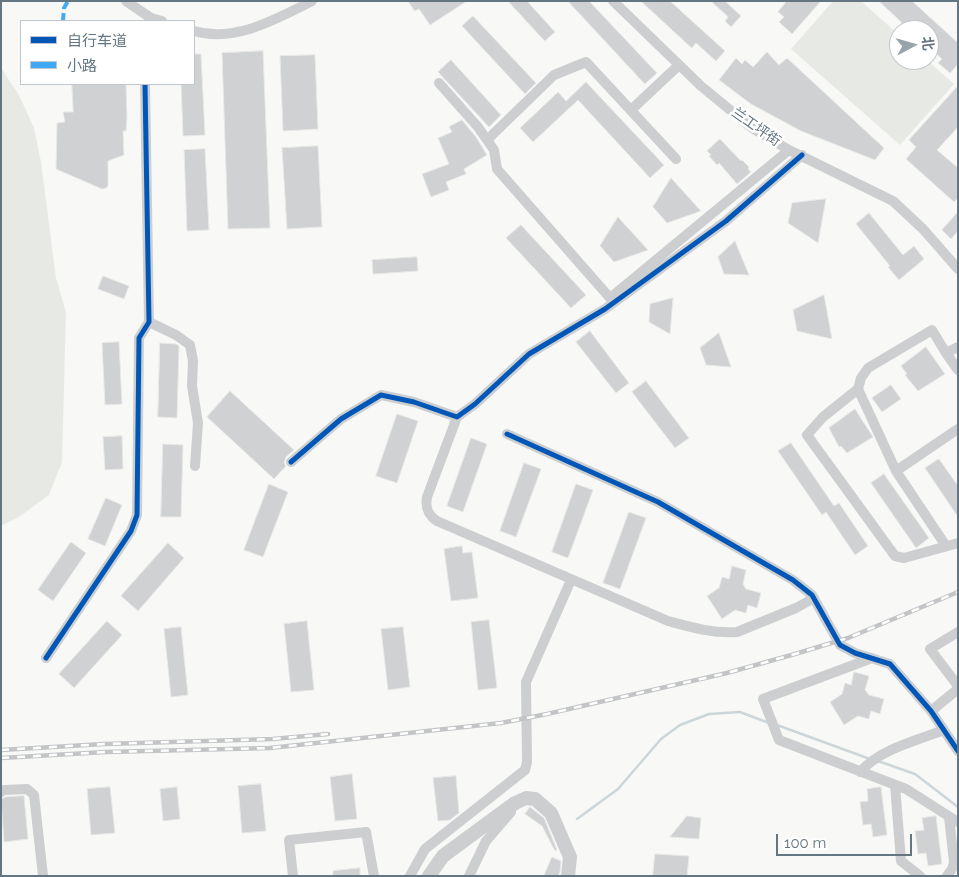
<!DOCTYPE html>
<html>
<head>
<meta charset="utf-8">
<style>
  body { margin:0 }
  #map { position:relative; width:959px; height:877px; overflow:hidden; background:#f8f8f7; font-family:Raleway,"Noto Sans SC",sans-serif }
  canvas { display:block }
  .frame { position:absolute; inset:0; border:2px solid #647682; pointer-events:none }
  .legend { position:absolute; left:20px; top:20px; width:175px; height:65px; box-sizing:border-box; background:#fff; border:1px solid #c1c8cd; margin:0; padding:6px 9px; list-style:none; font-size:15px; color:#647682 }
  .legend li { display:flex; align-items:center; gap:10px; height:25px }
  .legend b { width:25px; border:1px solid #c1c8cd }
  .north { position:absolute; left:889px; top:20px; width:50px; height:50px; box-sizing:border-box; background:#fff; border:1px solid #c1c8cd; border-radius:50%; rotate:84deg; font-size:14px; font-weight:700; line-height:20px; text-align:center; color:#647682 }
  .north::after { content:''; display:block; margin:auto; width:18px; height:22px; background:#98a4ab; clip-path:polygon(50% 0,100% 100%,50% 72%,0 100%) }
  .scale { position:absolute; left:776px; top:834px; width:136px; height:22px; box-sizing:border-box; border:2px solid #647682; border-top:0; padding-left:6px; font-size:15px; line-height:18px; white-space:nowrap; color:#647682; -webkit-text-stroke:4px #fff; paint-order:stroke }
</style>
</head>
<body>
<div id="map">
<canvas width="959" height="877"></canvas>
<div class="frame"></div>
<ul class="legend">
<li><b style="height:6px;background:#0057b8"></b>自行车道</li>
<li><b style="height:6px;background:#3fa9f5"></b>小路</li>
</ul>
<div class="north">北</div>
<div class="scale">100 m</div>
</div>
<script>
const ctx = document.querySelector('canvas').getContext('2d');
ctx.lineJoin = 'round';
function paint(path, color) {
  ctx.fillStyle = color;
  ctx.fill(path, 'evenodd');
}
function trace(path, color, width, dash) {
  ctx.strokeStyle = color;
  ctx.lineWidth = width;
  ctx.lineCap = dash ? 'butt' : 'round';
  ctx.setLineDash(dash || []);
  ctx.stroke(path);
}
function label(font, color, halo, rows, align = 'center') {
  ctx.font = font + ' Raleway,"Noto Sans SC",sans-serif';
  ctx.lineWidth = 5;
  ctx.setLineDash([]);
  ctx.textBaseline = 'middle';
  ctx.strokeStyle = halo;
  ctx.fillStyle = color;
  for (const [text, x, y, turn = 0] of rows) {
    ctx.save();
    ctx.translate(x, y);
    ctx.rotate((+turn || 0) * Math.PI / 180);
    ctx.textAlign = isNaN(turn) ? turn : align;
    if (halo) ctx.strokeText(text, 0, 0);
    ctx.fillText(text, 0, 0);
    ctx.restore();
  }
}
const green = new Path2D(`
  M833,1h28l38,34v25h28l27,24 -54,61 -109,-96z
  M1,68l18,27 15,33 7,34 15,116 10,34 -4,150 -13,33 -30,22 -18,9z`);
const stream = new Path2D(`
  M777,725l93,34
  M878,761l37,13 43,33
  M577,819l41,-30 43,-50 19,-14 29,-11 31,-2 29,11`);
const building = new Path2D(`
  M408,1h59l-37,24 -11,-16 -4,2z
  M508,1h19l28,31 -10,9z
  M568,1h21l68,72 -12,11z
  M641,1h29l55,50 -9,10 -20,-18 -4,5z
  M711,1h14l16,15 -10,11 -6,-6 3,-4z
  M787,1h34l-29,33 -13,-12 5,-5 -6,-5z
  M879,1h33l46,42v21l-8,9 -12,-10 4,-4 -13,-12v-17h-19z
  M473,16l63,67 -11,11 -63,-68z
  M263,51l7,177 -42,1 -6,-176z
  M767,52l12,13 8,-7 97,90 -9,12 -74,-29 -50,-27 -32,-24 17,-22 6,6 3,-4 8,7z
  M194,54h7l4,81 -22,1 -2,-52h13z
  M315,55l3,74 -35,2 -3,-75z
  M451,60l50,55 -12,12 -51,-55z
  M586,82l78,83 -14,13 -72,-78 -45,42 -13,-14 38,-36 8,9z
  M72,84h54l1,34 -1,13h-3l1,24 -16,6v25l-2,2 -4,1 -46,-20 1,-46 8,-1 -2,-10h10z
  M958,86v41l-21,23 21,18v30l-4,4 -48,-43 10,-12 -7,-7z
  M462,120l14,17 11,18 -23,14 2,5 -20,8 3,8 -18,7 -9,-23 27,-10 -11,-26 14,-6 -3,-5z
  M720,139l21,22 1,-1 7,7 -1,2 3,3 -14,12 -18,-21 -2,2 -8,-9 2,-1 -4,-4z
  M318,146l4,81 -35,2 -5,-81z
  M205,149l4,81 -22,1 -3,-81z
  M671,178l30,33 -34,12 -14,-16z
  M826,199l-8,44 -30,-20 4,-20z
  M958,212v19l-7,8 -9,-9z
  M869,213l34,42 11,-9 10,13 -25,21 -11,-13 2,-1 -34,-42z
  M618,217l30,33 -34,12 -14,-16z
  M521,225l65,70 -15,13 -65,-70z
  M735,241l14,34 -25,-1 -6,-17z
  M417,257l1,14 -45,3 -1,-14z
  M103,276l26,10 -5,13 -26,-10z
  M824,295l8,44 -35,-8 -4,-21z
  M673,298l-3,36 -21,-12 1,-18z
  M590,331l39,52 -13,10 -40,-51z
  M719,333l12,34 -25,-2 -6,-17z
  M119,342l3,62 -17,1 -3,-62z
  M160,343l16,1 3,2 -2,72 -19,-1z
  M926,347l19,27 -27,17 -13,-16 2,-1 -6,-8z
  M646,381l43,57 -14,10 -43,-56z
  M891,385l10,14 -19,13 -10,-14z
  M230,391l64,59 -8,7 -2,6 2,3 -12,13 -67,-62z
  M855,409l18,28 -26,16 -6,-7 -2,1 -10,-19z
  M397,414l21,7 -21,62 -21,-7z
  M122,436l1,33 -18,1 -2,-33z
  M471,438l16,6 -24,68 -16,-6z
  M791,443l43,63 5,-3 29,43 -13,9 -29,-43 -4,3 -44,-64z
  M163,444l20,1 -2,72h-20z
  M939,459l19,27v31l-33,-49z
  M524,463l17,6 -25,68 -16,-6z
  M884,474l45,64 -13,10 -45,-65z
  M269,484l19,8 -25,65 -19,-7z
  M576,484l17,6 -25,68 -16,-6z
  M106,498l16,7 -17,41 -17,-7z
  M629,512l17,6 -26,71 -17,-6z
  M71,542l15,11 -33,48 -15,-11z
  M168,543l16,15 -46,53 -17,-15z
  M462,546l1,7 9,-1 6,46 -27,3 -7,-52z
  M732,566l14,4 -3,14 3,5 15,4 -4,15 -9,-3 -2,8 -11,-3 -13,9 -15,-23 12,-8 3,-11 7,2z
  M489,620l8,68 -19,2 -7,-68z
  M107,621l15,14 -48,53 -15,-14z
  M307,621l7,69 -23,2 -7,-68z
  M181,627l7,68 -17,2 -7,-68z
  M403,627l7,60 -22,3 -7,-61z
  M854,672l15,4 -4,14 4,5 15,4 -4,15 -9,-3 -2,8 -11,-3 -14,9 -14,-23 12,-8 3,-11 6,2z
  M352,774l5,45 -22,2 -5,-44z
  M456,776l3,37 -9,7 -12,1 -5,-43z
  M261,784l5,47 -24,2 -4,-47z
  M110,787l5,46 -24,2 -4,-46z
  M177,787l3,32 -17,2 -3,-32z
  M881,787l6,48 -14,2 -2,-13 -8,1 -3,-23 8,-1 -1,-12z
  M24,796l4,43 -24,3 -3,-43 5,-2z
  M530,807l14,11 13,32 -2,1 -13,-25 -17,-12z
  M687,816l14,2 -2,21 -29,-2z
  M936,816l6,48 -14,2 -2,-13 -8,1 -3,-23 9,-1 -2,-12z
  M655,854l34,2 -2,20h-34z
  M552,857l9,4 -1,11 -2,4h-14z
  M360,868v8h-27v-5z`);
const minor = new Path2D(`
  M126,1l25,17 11,3
  M613,1l88,85 51,42 37,22 104,51 30,28 35,40
  M194,31c41,12 82,-12 118,-30
  M439,83l39,44 16,23 3,19 113,129 179,-148
  M631,110l48,-45
  M487,140l67,-65 32,-13 90,97
  M149,322l27,13 14,10 3,16 -1,25 6,37 -3,43
  M958,347l-12,6 12,17
  M858,389l-35,28 -16,18 88,121 9,2 54,-15
  M457,417l-30,80c-2,11 1,18 10,24l231,100c22,6 46,13 69,11l59,-24 18,-10
  M507,434l151,68 135,78 19,15 28,50 15,8 35,11 41,47 27,40
  M291,462l50,-43 40,-24 33,7 43,15 18,-13 54,-50 76,-45 121,-88 76,-66
  M896,471l62,-42
  M946,546l-50,-75 -38,-82 3,-11 7,-10 64,-38 14,23
  M958,632l-28,17 28,37
  M46,658l85,-127 6,-16 2,-177 10,-16 -4,-238
  M872,658l-109,41 16,41 127,49 52,33
  M931,711l27,-22
  M860,772c20,-23 55,-31 84,-42
  M895,785l6,76 19,15
  M1,792l3,-2 23,-1 7,6 9,81
  M293,876l-4,-36 77,-8 8,44
  M410,876l15,-27 100,-79 2,-8 -1,-80 45,-102
  M469,876l17,-35 25,-29
  M947,876l5,-7 2,-7 -5,-45`);
const tertiary = new Path2D(`
  M429,876l14,-20 72,-53 11,-5 9,1 16,14 19,44 -2,19`);
const rail = new Path2D(`
  M1,750l103,-6 169,-5 55,-5
  M1,758l105,-6 164,-4 231,-25 46,-9 180,-41 68,-19 53,-16 110,-46`);
const quiet = new Path2D(`
  M63,21l1,-13 4,-7`);
const cycleway = new Path2D(`
  M507,434l151,68 135,78 19,15 28,50 15,8 35,11 41,47 27,40
  M291,462l50,-43 40,-24 33,7 43,15 18,-13 54,-50 76,-45 121,-88 76,-66
  M46,658l85,-127 6,-16 2,-177 10,-16 -4,-238`);
const streetNames = [
  ["兰工坪街",756,127,35]
];
paint(green, '#e7eae4');
trace(stream, '#ccd6d8', 2.5);
paint(building, '#cfd1d2');
trace(building, '#e8e8e7', 1);
trace(minor, '#cdcecf', 10);
trace(tertiary, '#cdcecf', 14);
trace(rail, '#c2c4c5', 4.5);
trace(rail, '#fff', 2.5, [8]);
trace(quiet, '#3fa9f5', 4, [8, 4]);
trace(cycleway, '#0057b8', 5);
label('14px', '#647682', '#fff', streetNames);
</script>
</body>
</html>
